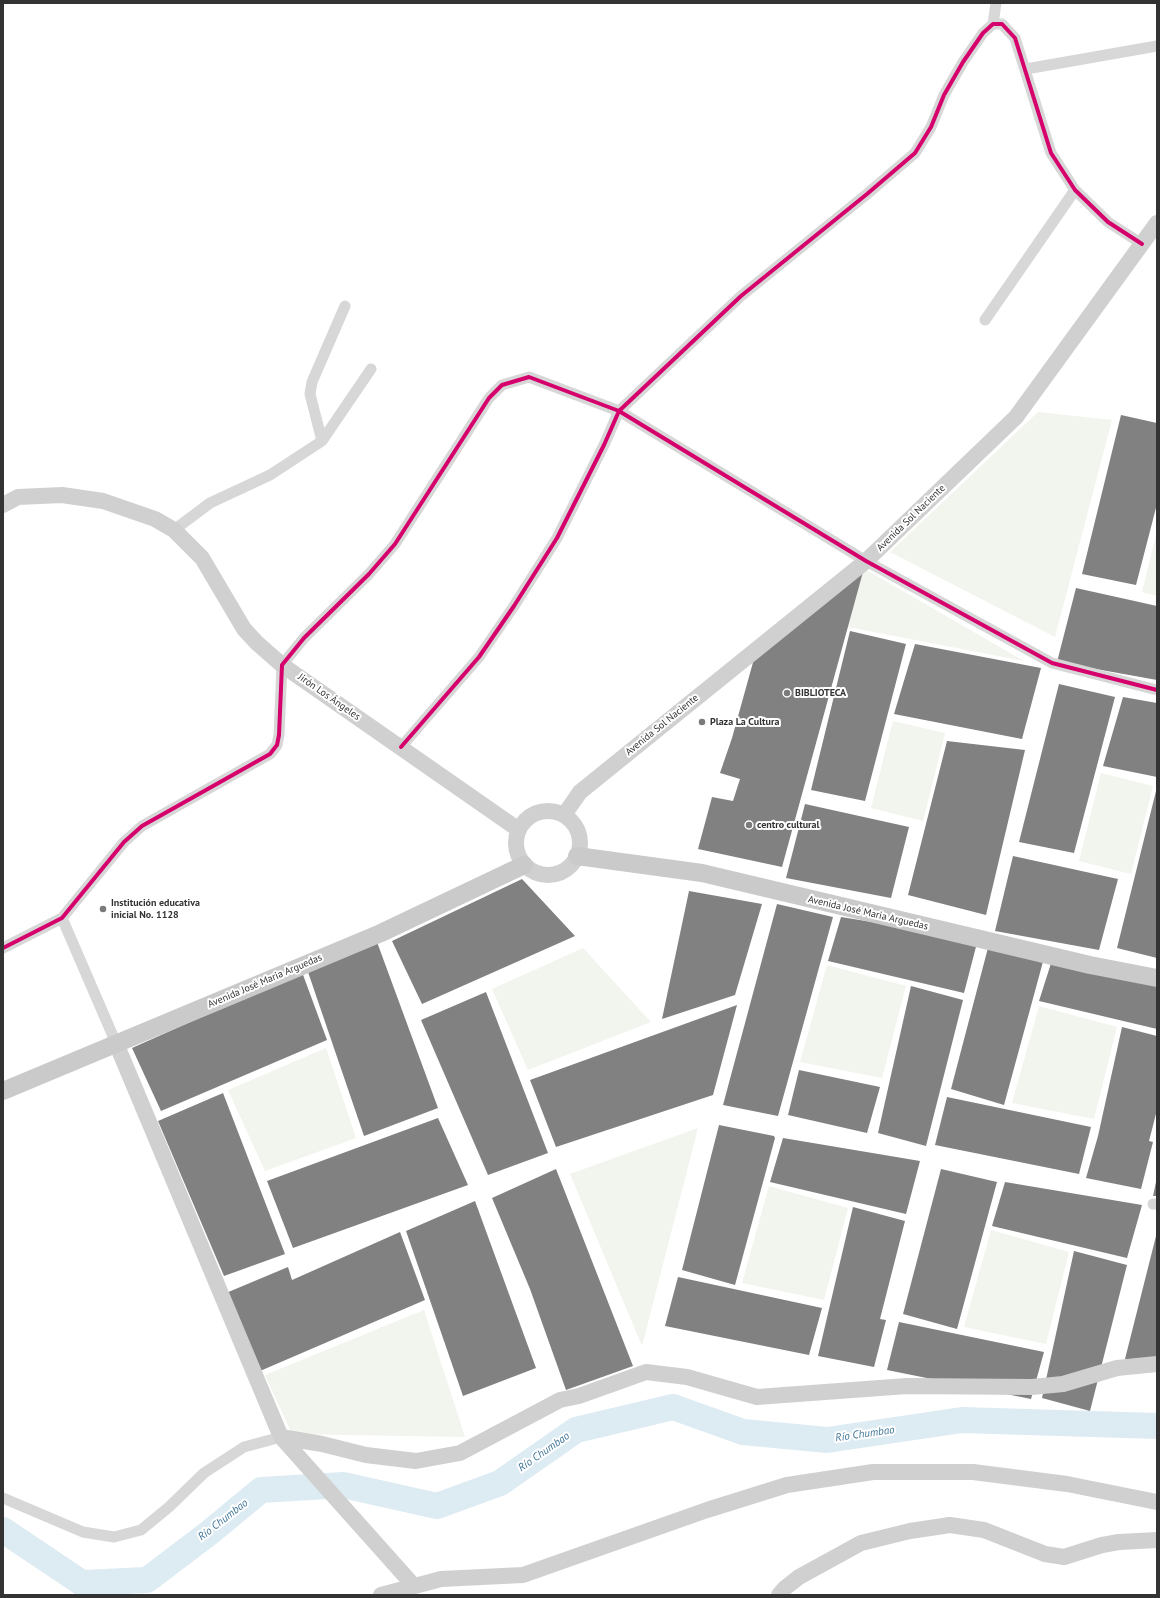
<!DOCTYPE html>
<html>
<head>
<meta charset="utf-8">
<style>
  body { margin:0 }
  #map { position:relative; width:1160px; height:1598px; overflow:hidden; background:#fff; font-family:"PT Sans",sans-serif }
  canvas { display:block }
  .frame { position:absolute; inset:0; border:4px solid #333; pointer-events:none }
</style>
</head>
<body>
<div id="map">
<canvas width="1160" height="1598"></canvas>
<div class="frame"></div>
</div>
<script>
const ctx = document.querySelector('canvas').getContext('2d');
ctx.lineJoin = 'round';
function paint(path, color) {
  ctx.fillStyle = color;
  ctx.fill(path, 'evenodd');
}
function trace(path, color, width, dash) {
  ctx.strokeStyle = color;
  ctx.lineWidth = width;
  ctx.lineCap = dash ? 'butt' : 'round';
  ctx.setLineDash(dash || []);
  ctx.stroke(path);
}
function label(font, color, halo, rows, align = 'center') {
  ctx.font = font + ' "PT Sans",sans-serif';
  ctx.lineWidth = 4;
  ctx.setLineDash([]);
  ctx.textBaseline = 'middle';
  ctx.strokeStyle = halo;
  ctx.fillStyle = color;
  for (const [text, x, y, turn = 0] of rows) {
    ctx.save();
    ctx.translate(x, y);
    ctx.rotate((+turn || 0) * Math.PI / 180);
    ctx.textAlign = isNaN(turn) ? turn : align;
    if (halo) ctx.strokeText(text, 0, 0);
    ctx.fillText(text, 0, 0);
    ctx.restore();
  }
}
const green = new Path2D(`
  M1038,412l74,8 -57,217 -165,-85z
  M1157,531v65l-15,-4z
  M863,568l161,93 -176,-34z
  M893,721l52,12 -22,88 -52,-13z
  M1101,773l52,13 -22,88 -52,-13z
  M583,948l68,74 -123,48 -36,-81z
  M827,965l79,21 -24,92 -82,-16z
  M1039,1006l78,21 -23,92 -82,-16z
  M326,1048l30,90 -91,33 -37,-81z
  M698,1128l-56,218 -72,-172z
  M769,1186l79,22 -24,92 -82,-17z
  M991,1230l78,22 -23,92 -82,-17z
  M424,1310l41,127 -173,-3 -27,-59z`);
const river = new Path2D(`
  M3,1530l79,53 65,-3 62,-47 52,-43 82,-5 94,21 63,-23 76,-53 97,-23 70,25 84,8 135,-20 195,6`);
const building = new Path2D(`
  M1121,415l36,8v81l-21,81 -54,-11z
  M866,561l-84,306 -84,-18 14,-52 21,4 7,-22 -20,-6 12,-35 25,-90z
  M1076,588l81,18v74l-100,-18z
  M850,631l56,13 -41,157 -54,-11z
  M915,644l126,24 -19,71 -128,-25z
  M1059,684l56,13 -41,156 -55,-11z
  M1123,697l34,6v74l-54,-11z
  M947,741l78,9 -39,165 -78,-20z
  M1156,791h1v167l-40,-10z
  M805,804l104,23 -18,71 -105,-20z
  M1013,856l105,23 -19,71 -104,-19z
  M522,879l53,57 -153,68 -30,-63z
  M689,891l73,13 -27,91 -73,24z
  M777,904l56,13 -55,199 -55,-11z
  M841,917l137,22 -14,54 -136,-32z
  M377,942l61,166 -74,28 -56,-164z
  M989,944l55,14 -40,147 -53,-16z
  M1053,957l104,18v54l-118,-28z
  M302,972l25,68 -166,71 -29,-63z
  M911,986l52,14 -37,146 -48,-13z
  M486,992l62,161 -60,22 -67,-155z
  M737,1005l-24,90 -157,52 -26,-67z
  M1122,1027l35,9v74l-8,31 4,1 -12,47 -55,-11 12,-42z
  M799,1070l81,17 -13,46 -79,-18z
  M223,1093l62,161 -61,22 -66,-155z
  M947,1097l144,30 -12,47 -144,-29z
  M438,1118l30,67 -175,63 -26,-67z
  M719,1125l55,11 1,2 -40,147 -53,-15z
  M783,1138l137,23 -14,53 -136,-32z
  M556,1169l77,197 -67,24 -36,-101 -38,-91z
  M941,1169l56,13 -40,147 -54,-15z
  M1005,1182l137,23 -15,53 -135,-32z
  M1156,1182h1v14h-4z
  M475,1201l61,167 -73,28 -57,-165z
  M853,1207l52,14 -25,98 6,1 -12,47 -56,-11z
  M400,1232l25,68 -165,71 -34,-78 62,-26 4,13z
  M1156,1236h1v132l-32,-9z
  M1074,1251l53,14 -37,146 -48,-13z
  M678,1277l144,31 -13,47 -144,-29z
  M899,1322l145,30 -13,47 -144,-29z`);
const street = new Path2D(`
  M993,24l3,-21
  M1026,69l131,-23
  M985,320l90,-130
  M322,441l-12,-47 2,-12 33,-76
  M174,530l36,-27 60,-28 52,-34 49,-72
  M401,747l78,-90 35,-51 43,-68 47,-93 15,-34 122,-115 126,-102 48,-41 16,-26 13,-32 19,-33 20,-29 10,-9h9l13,14 36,115 24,37 33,32 34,22
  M62,918l54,125
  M3,948l59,-30 62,-76 18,-16 128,-72 7,-9 2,-10 3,-70 22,-27 65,-64 26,-30 94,-146 13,-13 27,-8 90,34 247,150 186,102 105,27
  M1153,1204h4
  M3,1498l80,34 31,5 27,-7 28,-23 35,-34 40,-26 37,-10`);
const secondary = new Path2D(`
  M3,505l15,-8 44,-2 41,6 52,18 19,11 28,28 42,71 13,14 25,22 237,165
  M516 843a32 32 0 1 1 64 0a32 32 0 1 1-64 0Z
  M564,815l16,-23 286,-231 150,-144 141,-194
  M116,1043l165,394 133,149
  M281,1437l41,7 44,11 50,6 44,-8 100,-53 19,-4 67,-24 41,5 70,20 150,-11 125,1 31,-3 54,-16 40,-4
  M381,1595l60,-16 82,-4 184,-65 80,-25 86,-13h100l94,12 90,18
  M779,1595l6,-7 14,-11 62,-34 49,-12 40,-6 34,5 61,24 19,3 38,-12 17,-3 38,-2`);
const primary = new Path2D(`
  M577,856l125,17 388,92 67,13
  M3,1091l378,-158 143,-68`);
const cycleway = new Path2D(`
  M401,747l78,-90 35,-51 43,-68 47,-93 15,-34 122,-115 126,-102 48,-41 16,-26 13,-32 19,-33 20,-29 10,-9h9l13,14 36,115 24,37 33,32 34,22
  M3,948l59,-30 62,-76 18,-16 128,-72 7,-9 2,-10 3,-70 22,-27 65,-64 26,-30 94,-146 13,-13 27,-8 90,34 247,150 186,102 105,27`);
const markers = [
  [787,693,4,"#7a7a7a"],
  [702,722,4,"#7a7a7a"],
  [749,825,4,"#7a7a7a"],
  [103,909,4,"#7a7a7a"]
];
const streetNames = [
  ["Avenida Sol Naciente",911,518,-44],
  ["Jirón Los Ángeles",329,697,35],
  ["Avenida Sol Naciente",662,725,-39],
  ["Avenida José Maria Arguedas",868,913,13],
  ["Avenida José Maria Arguedas",265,981,-23]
];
const poiNames = [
  ["BIBLIOTECA",795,693],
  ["Plaza La Cultura",710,722],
  ["centro cultural",757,825],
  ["Institución educativa",111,903],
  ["inicial No. 1128",111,915]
];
const waterNames = [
  ["Río Chumbao",865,1434,-8],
  ["Río Chumbao",544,1452,-35],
  ["Río Chumbao",223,1520,-38]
];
paint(green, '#f1f5ed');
trace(river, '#ddebf3', 26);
paint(building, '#818181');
trace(street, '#d7d7d7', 11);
trace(secondary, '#d0d0d0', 16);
trace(primary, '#cacaca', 18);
trace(cycleway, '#d6006c', 4);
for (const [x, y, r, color] of markers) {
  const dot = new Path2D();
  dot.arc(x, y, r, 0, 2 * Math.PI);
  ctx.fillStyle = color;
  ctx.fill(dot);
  trace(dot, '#fff', 1.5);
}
label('10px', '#333', '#fff', streetNames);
label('bold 10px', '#333', '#fff', poiNames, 'left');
label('italic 11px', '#3f7597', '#fff', waterNames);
</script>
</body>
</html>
